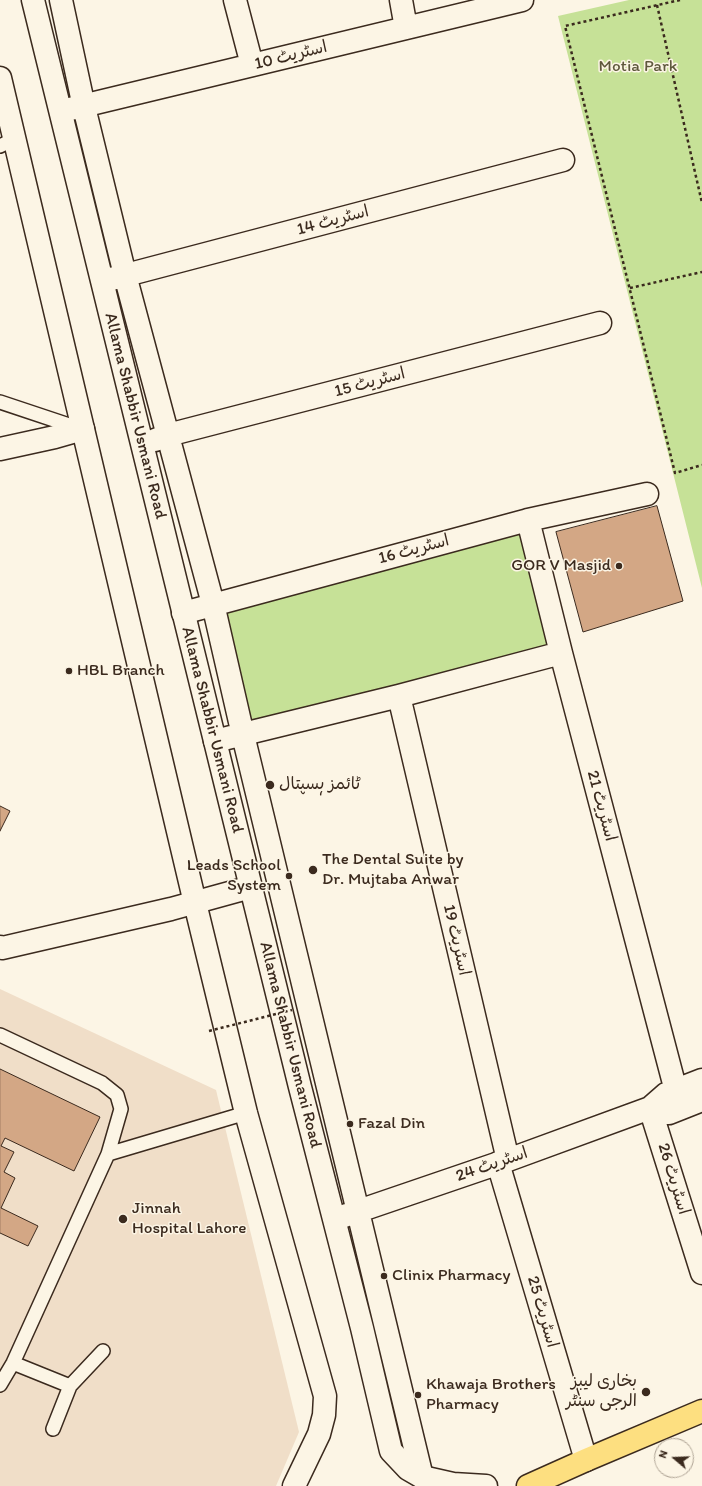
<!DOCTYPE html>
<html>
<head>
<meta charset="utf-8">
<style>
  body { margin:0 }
  #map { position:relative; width:702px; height:1486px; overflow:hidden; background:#fcf5e5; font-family:Itim,sans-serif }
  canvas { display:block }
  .north { position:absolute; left:654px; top:1438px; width:40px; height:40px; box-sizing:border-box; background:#fcf5e5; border:1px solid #afa495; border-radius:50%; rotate:289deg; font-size:11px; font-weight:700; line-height:16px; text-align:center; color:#3b2a1e }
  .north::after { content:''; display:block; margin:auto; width:14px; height:18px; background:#3b2a1e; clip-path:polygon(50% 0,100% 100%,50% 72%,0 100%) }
</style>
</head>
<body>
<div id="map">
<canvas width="702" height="1486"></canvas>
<div class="north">N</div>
</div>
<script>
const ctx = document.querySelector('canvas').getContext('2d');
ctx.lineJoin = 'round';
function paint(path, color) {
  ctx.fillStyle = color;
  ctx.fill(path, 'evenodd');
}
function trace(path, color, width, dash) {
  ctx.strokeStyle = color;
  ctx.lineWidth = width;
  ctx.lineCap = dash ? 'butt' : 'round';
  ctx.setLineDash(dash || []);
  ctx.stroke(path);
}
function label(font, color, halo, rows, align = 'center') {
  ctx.font = font + ' Itim,"Playpen Sans Arabic",sans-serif';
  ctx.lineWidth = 3;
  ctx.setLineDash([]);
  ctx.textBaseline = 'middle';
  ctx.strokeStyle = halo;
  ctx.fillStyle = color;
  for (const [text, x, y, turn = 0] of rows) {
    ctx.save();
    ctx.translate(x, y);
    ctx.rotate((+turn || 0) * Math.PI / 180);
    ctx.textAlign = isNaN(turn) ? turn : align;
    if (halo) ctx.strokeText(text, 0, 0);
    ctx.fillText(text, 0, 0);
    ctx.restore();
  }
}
const built = new Path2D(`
  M0,989l216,101 83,342 -23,54h-276z`);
const green = new Path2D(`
  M629,0h73v588l-144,-572z
  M523,530l27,117 -300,77 -27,-118z`);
const building = new Path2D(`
  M657,506l26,95 -100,31 -27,-100z
  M0,806l10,5 -10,20z
  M0,1069l100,48 -26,54 -69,-33 -4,8 13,6 -10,20 11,6 -14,30 37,18 -10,20 -28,-13z`);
const path = new Path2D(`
  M680,0l-115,26 110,447 27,-8
  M657,5l45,198
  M630,288l72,-16`);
const lane = new Path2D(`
  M0,146l14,-7
  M0,402l81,27
  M0,1035l102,48 15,12 4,14 -13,45 -95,209 -13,22
  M108,1154l138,-41
  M13,1363l57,23
  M53,1429l17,-43 33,-35`);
const street = new Path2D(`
  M61,0l23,107 41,168 88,329 30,131 179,742
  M235,0l17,65
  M401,0l5,28
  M70,109l452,-109
  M111,279l452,-119
  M155,440l13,-5 432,-112
  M0,449l55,-12 28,-8
  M528,520l33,133 115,438
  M183,613l345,-93 119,-26
  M399,696l109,464
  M215,741l184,-45 162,-43
  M0,947l2,1 169,-39 80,-22
  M650,1108l52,165
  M650,1108l19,5 33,-13
  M498,1163l88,297
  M344,1216l164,-56 142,-52 16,-14 36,-14`);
const secondary = new Path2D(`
  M33,0l267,1087 62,241 29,123 17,18 14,8 31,7 33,2
  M0,78l195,825 51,210 79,283 -1,19 -5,19 -25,52`);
const primary = new Path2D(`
  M528,1486l58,-26 116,-49`);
const pathBridge = new Path2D(`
  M209,1031l83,-21`);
const markers = [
  [619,566,4,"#3b2a1e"],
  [69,671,4,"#3b2a1e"],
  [270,785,5,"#3b2a1e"],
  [313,870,5,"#3b2a1e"],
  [289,876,4,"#3b2a1e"],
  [350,1124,4,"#3b2a1e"],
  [123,1219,5,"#3b2a1e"],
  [384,1276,4,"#3b2a1e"],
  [646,1392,5,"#3b2a1e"],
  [418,1395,4,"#3b2a1e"]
];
const streetNames = [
  ["اسٹریٹ 10",291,56,-14],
  ["اسٹریٹ 14",333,221,-15],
  ["اسٹریٹ 15",370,383,-15],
  ["Allama Shabbir Usmani Road",135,416,76],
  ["اسٹریٹ 16",414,550,-15],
  ["Allama Shabbir Usmani Road",212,730,76],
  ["اسٹریٹ 21",601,806,75],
  ["اسٹریٹ 19",456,940,77],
  ["Allama Shabbir Usmani Road",290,1045,76],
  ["اسٹریٹ 24",492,1165,-19],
  ["اسٹریٹ 26",673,1179,73],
  ["اسٹریٹ 25",542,1312,74]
];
const parkNames = [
  ["Motia Park",638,67]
];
const poiNames = [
  ["GOR V Masjid",611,566,"right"],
  ["HBL Branch",77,671],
  ["ٹائمز ہسپتال",279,785],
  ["The Dental Suite by",322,860],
  ["Dr. Mujtaba Anwar",322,880],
  ["Leads School",281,866,"right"],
  ["System",281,886,"right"],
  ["Fazal Din",358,1124],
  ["Jinnah",132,1209],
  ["Hospital Lahore",132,1229],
  ["Clinix Pharmacy",392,1276],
  ["بخاری لیبز",637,1382,"right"],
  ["الرجی سنٹر",637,1402,"right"],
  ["Khawaja Brothers",426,1385],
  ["Pharmacy",426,1405]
];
paint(built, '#f0dec8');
paint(green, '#c6e197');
paint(building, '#d3a785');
trace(building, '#3b2a1e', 1);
trace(lane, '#3b2a1e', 16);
trace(street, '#3b2a1e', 25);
trace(secondary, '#3b2a1e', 25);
trace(primary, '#3b2a1e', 25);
trace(path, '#3b2a1e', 2.5, [3, 3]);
trace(lane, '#fcf5e5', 13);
trace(street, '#fcf5e5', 22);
trace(secondary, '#fcf5e5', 22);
trace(primary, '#fddf80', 22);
trace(pathBridge, '#3b2a1e', 2.5, [3, 3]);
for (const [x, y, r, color] of markers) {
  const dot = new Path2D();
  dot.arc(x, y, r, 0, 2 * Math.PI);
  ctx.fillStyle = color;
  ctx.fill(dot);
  trace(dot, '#fcf5e5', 1.5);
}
label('17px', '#3b2a1e', '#fcf5e5', streetNames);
label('17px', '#5e583c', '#fcf5e5', parkNames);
label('17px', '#3b2a1e', '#fcf5e5', poiNames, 'left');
</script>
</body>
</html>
